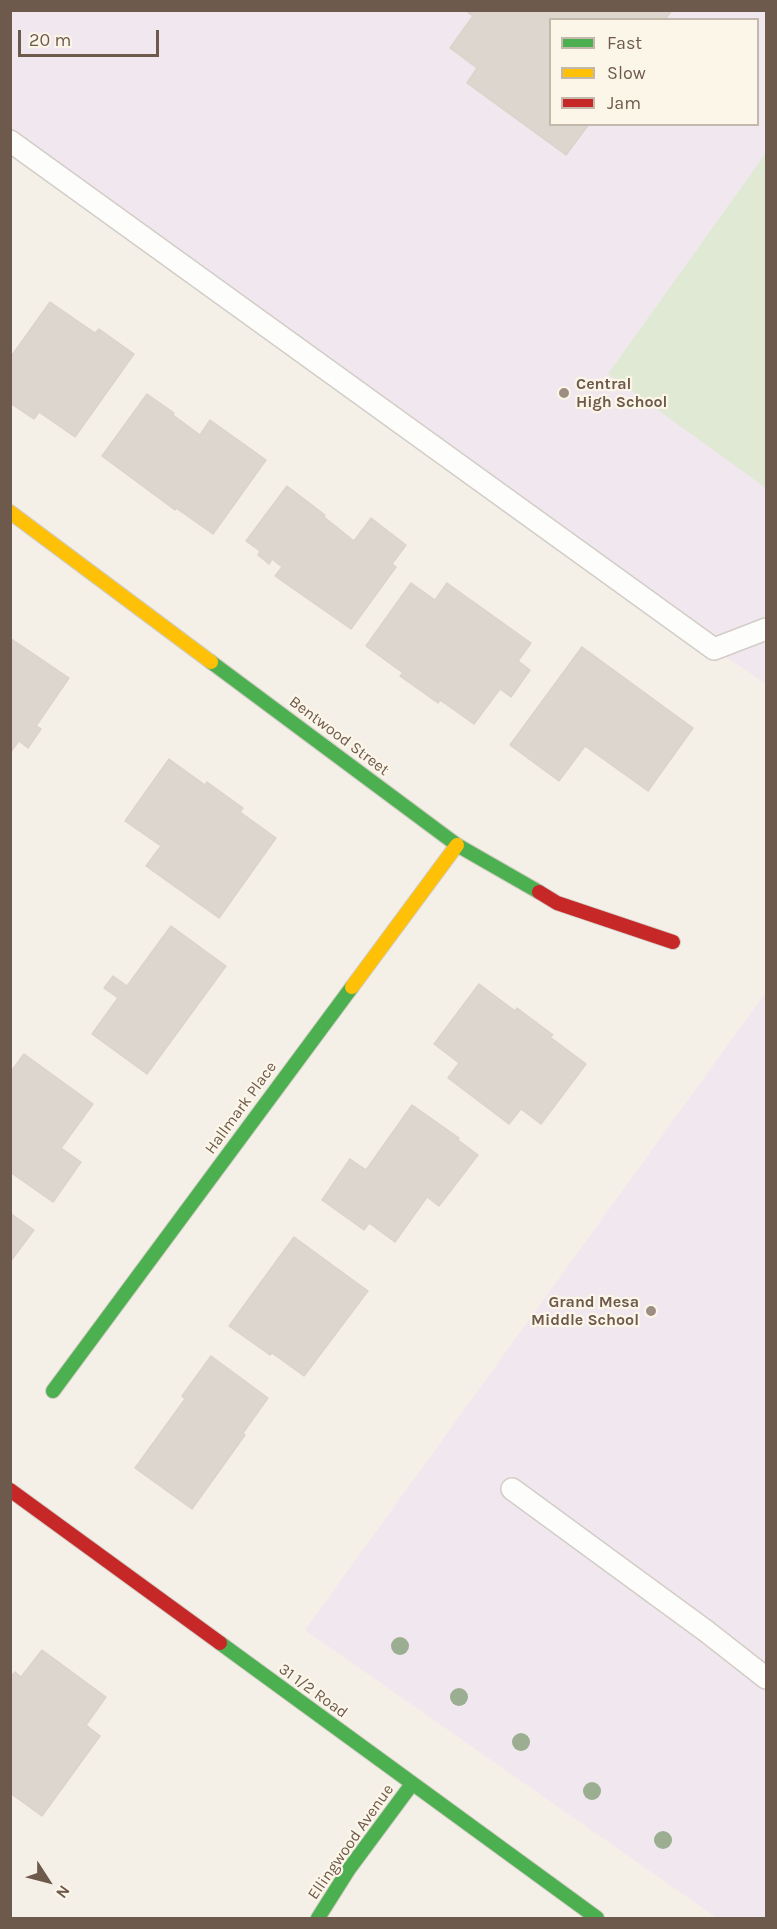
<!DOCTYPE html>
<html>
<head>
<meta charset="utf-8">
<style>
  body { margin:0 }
  #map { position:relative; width:777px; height:1929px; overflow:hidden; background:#f4f0e8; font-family:Karla,sans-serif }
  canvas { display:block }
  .frame { position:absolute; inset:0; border:12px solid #6e5a4d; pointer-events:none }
  .legend { position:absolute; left:549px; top:18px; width:210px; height:108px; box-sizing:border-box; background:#fcf6e9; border:2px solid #c3b8ab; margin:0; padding:8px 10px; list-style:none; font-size:18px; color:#6e5a4d }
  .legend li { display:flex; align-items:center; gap:12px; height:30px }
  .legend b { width:30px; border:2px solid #c3b8ab }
  .north { position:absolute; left:18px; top:1851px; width:60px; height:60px; -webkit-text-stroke:4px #fcf6e9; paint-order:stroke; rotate:126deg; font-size:16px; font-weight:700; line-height:24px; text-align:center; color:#6e5a4d }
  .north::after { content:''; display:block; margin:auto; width:21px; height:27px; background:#6e5a4d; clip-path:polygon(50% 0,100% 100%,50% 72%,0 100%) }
  .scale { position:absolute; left:18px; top:30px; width:141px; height:27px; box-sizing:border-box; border:3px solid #6e5a4d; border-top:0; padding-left:8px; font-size:18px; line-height:21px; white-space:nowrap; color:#6e5a4d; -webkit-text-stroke:4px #fcf6e9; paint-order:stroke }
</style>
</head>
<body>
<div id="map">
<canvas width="777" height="1929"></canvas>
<div class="frame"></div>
<ul class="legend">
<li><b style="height:8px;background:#4caf50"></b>Fast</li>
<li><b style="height:8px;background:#ffc107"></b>Slow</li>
<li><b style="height:8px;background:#c62828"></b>Jam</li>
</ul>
<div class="north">N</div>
<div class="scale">20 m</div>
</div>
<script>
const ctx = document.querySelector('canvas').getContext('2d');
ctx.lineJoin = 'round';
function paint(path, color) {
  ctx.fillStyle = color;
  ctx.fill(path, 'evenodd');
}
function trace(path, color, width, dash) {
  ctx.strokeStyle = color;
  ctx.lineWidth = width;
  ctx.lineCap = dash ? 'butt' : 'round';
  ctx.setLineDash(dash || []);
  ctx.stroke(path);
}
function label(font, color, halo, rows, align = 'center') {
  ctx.font = font + ' Karla,sans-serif';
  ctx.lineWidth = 4.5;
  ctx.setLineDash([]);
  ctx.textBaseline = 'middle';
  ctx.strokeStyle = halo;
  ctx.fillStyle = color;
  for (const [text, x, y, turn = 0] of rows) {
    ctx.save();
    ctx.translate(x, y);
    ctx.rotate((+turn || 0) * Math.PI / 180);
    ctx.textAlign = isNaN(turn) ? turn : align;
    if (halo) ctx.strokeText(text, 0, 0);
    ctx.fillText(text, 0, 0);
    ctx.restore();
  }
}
const education = new Path2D(`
  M11,11h755v673l-52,-35 -703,-512zM550,20h208v104h-208z
  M766,992v926h-49l-412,-288z`);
const green = new Path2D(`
  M766,153v335l-158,-114z`);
const building = new Path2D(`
  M465,10h207l-7,10h-115v104h39l-23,31 -99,-72 10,-15 -27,-20 23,-32z
  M50,302l45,31 4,-4 35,25 -59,83 -36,-25 -5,7 -24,-16v-45z
  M147,394l27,19 -1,2 27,20 10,-15 56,40 -53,74 -37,-26 -1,2 -73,-54z
  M287,486l38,29 -1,2 30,24 17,-23 35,27 -14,19 4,3 -45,62 -76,-53 7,-9 -10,-8 -3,5 -11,-9 2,-4 -14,-10z
  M411,583l24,17 12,-17 84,60 -13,18 12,9 -19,27 -11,-8 -26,35 -34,-24 -2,3 -38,-27 3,-3 -37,-27z
  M10,638l59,40 -33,48 5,3 -13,19 -9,-7 -9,12z
  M582,647l111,81 -45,63 -63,-45 -26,35 -49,-36z
  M169,759l36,26 2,-3 36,26 -3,4 36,26 -57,80 -73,-52 15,-20 -36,-25z
  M171,926l55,40 -79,108 -55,-40 26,-36 -14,-10 9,-12 14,10z
  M479,984l36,27 2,-3 36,27 -3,2 36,27 -45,60 -20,-15 -12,15 -61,-46 11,-15 -25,-19z
  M24,1054l69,50 -32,44 20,14 -28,40 -43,-30v-99z
  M412,1105l47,33 -1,2 20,15 -39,51 -12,-9 -32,45 -26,-19 -5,7 -42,-30 28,-41 16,11z
  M10,1213l24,17 -24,32z
  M294,1237l74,54 -64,85 -32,-23 -2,2 -41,-29z
  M211,1356l57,42 -25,35 2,2 -53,74 -57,-41 50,-69 -3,-3z
  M42,1650l64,47 -20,28 14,11 -58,80 -32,-23v-115l5,-6 6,5z`);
const lane = new Path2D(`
  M10,141l704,508 52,-20
  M512,1489l194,142 60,47`);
const fast = new Path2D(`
  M211,662l246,183 82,47
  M53,1391l299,-404
  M220,1643l377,275
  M318,1918l31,-49 63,-85`);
const slow = new Path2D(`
  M10,512l201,150
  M352,987l105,-142`);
const jam = new Path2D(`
  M539,892l18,11 116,39
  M10,1490l210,153`);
const trees = [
  [400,1646],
  [459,1697],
  [521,1742],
  [592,1791],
  [663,1840]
];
const markers = [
  [564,393,6,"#9d8e83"],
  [651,1311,6,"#9d8e83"]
];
const poiNames = [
  ["Central",576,384],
  ["High School",576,402],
  ["Grand Mesa",639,1302,"right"],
  ["Middle School",639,1320,"right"]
];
const streetNames = [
  ["Bentwood Street",339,736,37],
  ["Hallmark Place",241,1108,-54],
  ["31 1/2 Road",313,1691,36],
  ["Ellingwood Avenue",351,1842,-55]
];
paint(education, '#f1e7ef');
paint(green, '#e0e9d4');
paint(building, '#ddd6ce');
trace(building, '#dcd4cb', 1.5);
trace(lane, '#d3cdc7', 24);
trace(fast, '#d1ccc4', 16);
trace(slow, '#d1ccc4', 16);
trace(jam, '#d1ccc4', 16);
trace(lane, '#fdfdfc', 21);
trace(fast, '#4caf50', 14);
trace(slow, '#ffc107', 14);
trace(jam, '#c62828', 14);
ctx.fillStyle = '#9cae91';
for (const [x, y] of trees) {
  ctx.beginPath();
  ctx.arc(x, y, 9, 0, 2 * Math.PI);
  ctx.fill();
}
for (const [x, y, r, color] of markers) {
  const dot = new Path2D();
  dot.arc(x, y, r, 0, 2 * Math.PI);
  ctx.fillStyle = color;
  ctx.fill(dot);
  trace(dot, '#fcf6e9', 2);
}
label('bold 16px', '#6e5a4d', '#fcf6e9', poiNames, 'left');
label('16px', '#6e5a4d', '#fcf6e9', streetNames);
</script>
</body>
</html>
